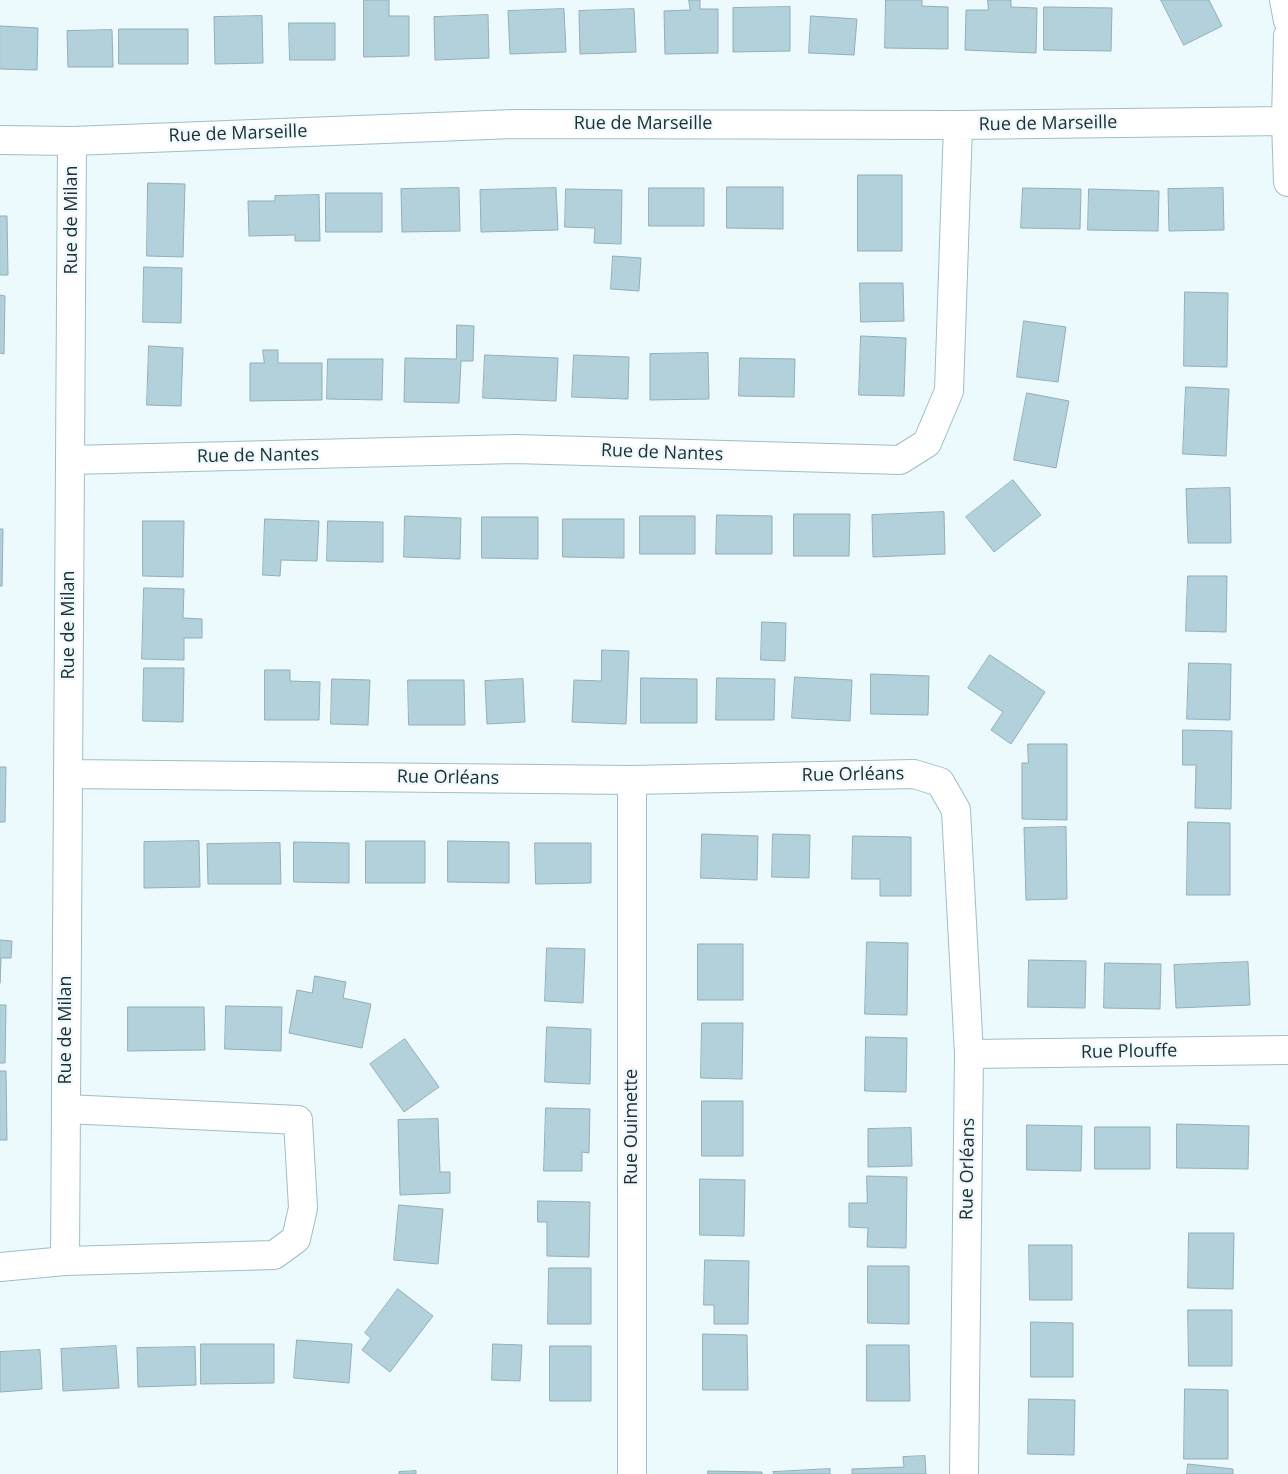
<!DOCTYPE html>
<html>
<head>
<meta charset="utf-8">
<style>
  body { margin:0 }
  canvas { display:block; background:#ecf9fd }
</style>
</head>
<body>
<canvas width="1288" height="1474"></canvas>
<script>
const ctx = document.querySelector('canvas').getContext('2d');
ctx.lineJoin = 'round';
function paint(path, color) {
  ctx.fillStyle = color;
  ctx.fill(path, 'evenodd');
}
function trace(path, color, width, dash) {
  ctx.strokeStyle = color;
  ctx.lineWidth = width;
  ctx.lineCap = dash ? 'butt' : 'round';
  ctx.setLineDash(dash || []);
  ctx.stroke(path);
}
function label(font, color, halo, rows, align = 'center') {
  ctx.font = font + ' "Open Sans",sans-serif';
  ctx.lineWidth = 4.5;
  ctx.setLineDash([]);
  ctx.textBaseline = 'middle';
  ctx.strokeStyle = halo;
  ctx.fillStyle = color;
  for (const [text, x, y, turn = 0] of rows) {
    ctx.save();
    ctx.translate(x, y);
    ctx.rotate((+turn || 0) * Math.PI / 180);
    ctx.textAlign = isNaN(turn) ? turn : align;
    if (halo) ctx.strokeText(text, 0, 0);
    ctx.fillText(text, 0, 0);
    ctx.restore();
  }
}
const building = new Path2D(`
  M364,0h25v16h20v40l-45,1z
  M689,0h11v9h18v44l-53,1 -1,-43 26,-1z
  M886,0h36v6l26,1v42l-63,-1z
  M988,0h23v7l26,1 -1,45 -71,-3 1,-40h22z
  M1161,0h48l13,26 -38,19z
  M790,7v44l-57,1v-44z
  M1044,7l68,1 -1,43 -67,-1z
  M564,9l2,43 -56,2 -2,-43z
  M634,9l2,43 -56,2 -1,-43z
  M488,15l1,43 -54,2 -1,-43z
  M262,16l1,47 -48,1 -1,-47z
  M811,16l46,3 -3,36 -45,-2z
  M289,23h46v37h-45z
  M0,26l38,2 -1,42 -37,-1z
  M119,29h69v35h-69z
  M112,30l1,37h-45l-1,-36z
  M858,175h44v76h-44z
  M148,183l37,1 -2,73 -36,-1z
  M727,187h56v42l-56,-1z
  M459,188l1,43 -58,1 -1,-43z
  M556,188l2,42 -77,2 -1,-42z
  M649,188h55v38h-55z
  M1023,188l58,1 -1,40 -59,-1z
  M1223,188l1,42 -55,1 -1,-42z
  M566,189l56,1 -1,54 -27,-1 1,-15 -30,-1z
  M1089,189l70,2 -1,40 -70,-1z
  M326,193h56v39h-56z
  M319,195l1,46h-25v-6l-46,1 -1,-35h27v-5z
  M0,216h7l1,59h-8z
  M613,256l28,2 -2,33 -28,-2z
  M144,267l38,1 -1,55 -38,-1z
  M860,283h43l1,38 -43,1z
  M1185,292l43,1 -1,74 -43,-1z
  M0,295l5,1 -1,58 -4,-1z
  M1024,321l42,6 -8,55 -41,-5z
  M457,325l17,1 -1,35h-12l-2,42 -55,-1 1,-44 51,1z
  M861,336l45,2 -2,58 -45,-1z
  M149,346l34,2 -2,58 -34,-1z
  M263,350h15v13h44v37l-72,1v-38h14z
  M708,353l1,46 -59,1v-46z
  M485,355l73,3 -2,43 -73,-3z
  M574,355l55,2 -1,42 -56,-2z
  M740,358l55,1 -1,38 -55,-1z
  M328,359h55l-1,41 -55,-1z
  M1186,387l43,2 -3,67 -43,-2z
  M1027,393l42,8 -13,67 -42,-8z
  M1013,480l28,35 -47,37 -28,-35z
  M1230,488l1,55h-43l-2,-54z
  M944,512l1,42 -72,3 -1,-42z
  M794,514h56l-1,42h-55z
  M717,515l55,1v38h-56z
  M405,516l56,2 -1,41 -56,-2z
  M640,516h55v38h-55z
  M482,517h56v42l-56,-1z
  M265,519l54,2 -2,40 -36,-1 -1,16 -17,-1z
  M563,519h61v39l-61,-1z
  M143,521h41l-1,56 -40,-1z
  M328,521l55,1v40l-56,-1z
  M0,529h3l-1,57h-2z
  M1188,576h39l-1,56 -40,-1z
  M144,588l40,1 -1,29 19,1v19h-18v22l-42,-1z
  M762,622l24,1 -1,38 -24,-1z
  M602,650l27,1 -3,73 -54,-2 2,-42 27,1z
  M990,655l55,37 -34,52 -20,-14 12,-18 -35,-24z
  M1189,663l42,1 -1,56 -43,-1z
  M144,668h40l-1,54 -40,-1z
  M265,670h25v11l30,1 -1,38h-54z
  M871,674l58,2 -1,39 -57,-1z
  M795,677l57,3 -2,41 -58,-3z
  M641,678l56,1v44h-56z
  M717,678l58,1 -1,41h-58z
  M332,679l38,1 -2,45 -37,-1z
  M523,679l2,43 -38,2 -2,-43z
  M408,680h56l1,45h-56z
  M1183,730l49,1 -1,78 -36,-1 1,-43h-13z
  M1028,744h39v76l-45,-1v-56h6z
  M0,767h6l-1,55h-5z
  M1188,822l42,1v72h-43z
  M1066,827l1,72 -41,1 -2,-72z
  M702,834l56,2 -1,44 -56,-2z
  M773,834l37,1 -1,43 -37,-1z
  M853,836l58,1v59h-31v-17h-28z
  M199,841l1,46 -56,1v-46z
  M366,841h59v42h-59z
  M448,841l61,1v41l-61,-1z
  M294,842l55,1v40l-55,-1z
  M280,843l1,41h-73l-1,-40z
  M535,843h56v40l-55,1z
  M0,940l12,1 -1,17h-10l-1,25z
  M867,942l41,1 -1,72 -42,-1z
  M698,944h45v56h-45z
  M547,948l38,1 -2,54 -38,-2z
  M1029,960l57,1 -1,47 -57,-1z
  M1248,962l2,43 -74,3 -2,-43z
  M1105,963l56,1 -1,45 -56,-1z
  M315,976l31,6 -3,16 28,6 -9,44 -73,-15 8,-43 15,3z
  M0,1005h6l-1,58h-5z
  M226,1006l56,1 -1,44 -56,-2z
  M128,1007h76l1,43 -77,1z
  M702,1023h41l-1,56 -41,-1z
  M547,1027l44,2 -1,55 -45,-2z
  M866,1037l41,1 -1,54 -41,-1z
  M405,1039l34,48 -35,25 -34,-48z
  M0,1071h6l1,69h-7z
  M702,1101h41v55h-41z
  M546,1108l44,1 -1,44 -7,-1v19h-38z
  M438,1119l2,53h10v21l-50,2 -2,-75z
  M1177,1124l72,2 -1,43 -71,-1z
  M1027,1125l55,1 -1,45 -54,-1z
  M1095,1127h55v42h-55z
  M911,1128l1,38 -44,1v-38z
  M867,1176l40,1 -1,71 -39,-1 1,-19 -19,-1v-24h18z
  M700,1179l45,1 -1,56 -44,-1z
  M538,1201l52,1 -1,55 -42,-1v-34h-9z
  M399,1205l44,4 -5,55 -44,-4z
  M1189,1233h45l-1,56 -45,-1z
  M1029,1245h43v55h-42z
  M705,1260l44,1 -1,63h-34v-19h-10z
  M868,1266h41v58l-41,-1z
  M549,1268h42v56h-43z
  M398,1289l35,27 -43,56 -28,-22 9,-12 -6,-5z
  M1188,1310h44v56h-43z
  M1031,1322l42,1v54h-42z
  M703,1334l44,1 1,55h-45z
  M297,1340l55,4 -3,39 -55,-5z
  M201,1344h73v39l-73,1z
  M493,1344l29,1 -2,36 -28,-1z
  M867,1345h42l1,56h-43z
  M116,1346l3,42 -56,3 -2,-42z
  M550,1346h41v55h-41z
  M195,1347l1,38 -58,2 -1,-39z
  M40,1350l2,39 -42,3v-40z
  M1185,1389l43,1v69h-44z
  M1029,1399l46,1 -1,55 -46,-1z
  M925,1456l1,18h-74v-5l52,-2 -1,-10z
  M1188,1464l45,5v5h-46z
  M830,1469v5h-56l-1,-2z
  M416,1471v3h-17v-2z
  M708,1471l54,1v2h-54z`);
const minor = new Path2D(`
  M1284,0l4,21
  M1288,36l-2,85 2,61
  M0,140l72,1 442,-17 444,1 328,-4
  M70,460l445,-11 385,11 27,-17 22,-52 9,-266
  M68,774l564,6 282,-6 26,8 16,28 13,244 -5,420
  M969,1054l319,-4
  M65,1261l7,-1120
  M0,1267l65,-6 209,-6 22,-16 7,-31 -5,-88 -232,-11
  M632,1474v-694`);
const streetNames = [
  ["Rue de Marseille",643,124],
  ["Rue de Marseille",1048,124,-1],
  ["Rue de Marseille",238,134,-2],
  ["Rue de Milan",72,220,-90],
  ["Rue de Nantes",662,453,2],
  ["Rue de Nantes",258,456,-1],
  ["Rue de Milan",69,625,-90],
  ["Rue Orléans",853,775,-1],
  ["Rue Orléans",448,778,1],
  ["Rue de Milan",66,1030,-90],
  ["Rue Plouffe",1129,1052,-1],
  ["Rue Ouimette",632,1127,-90],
  ["Rue Orléans",968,1169,-89]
];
paint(building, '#b2d1db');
trace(building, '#90afb8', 1);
trace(minor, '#9fbec8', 30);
trace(minor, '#fff', 28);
label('18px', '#232f33', '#ecf9fd', streetNames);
</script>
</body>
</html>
